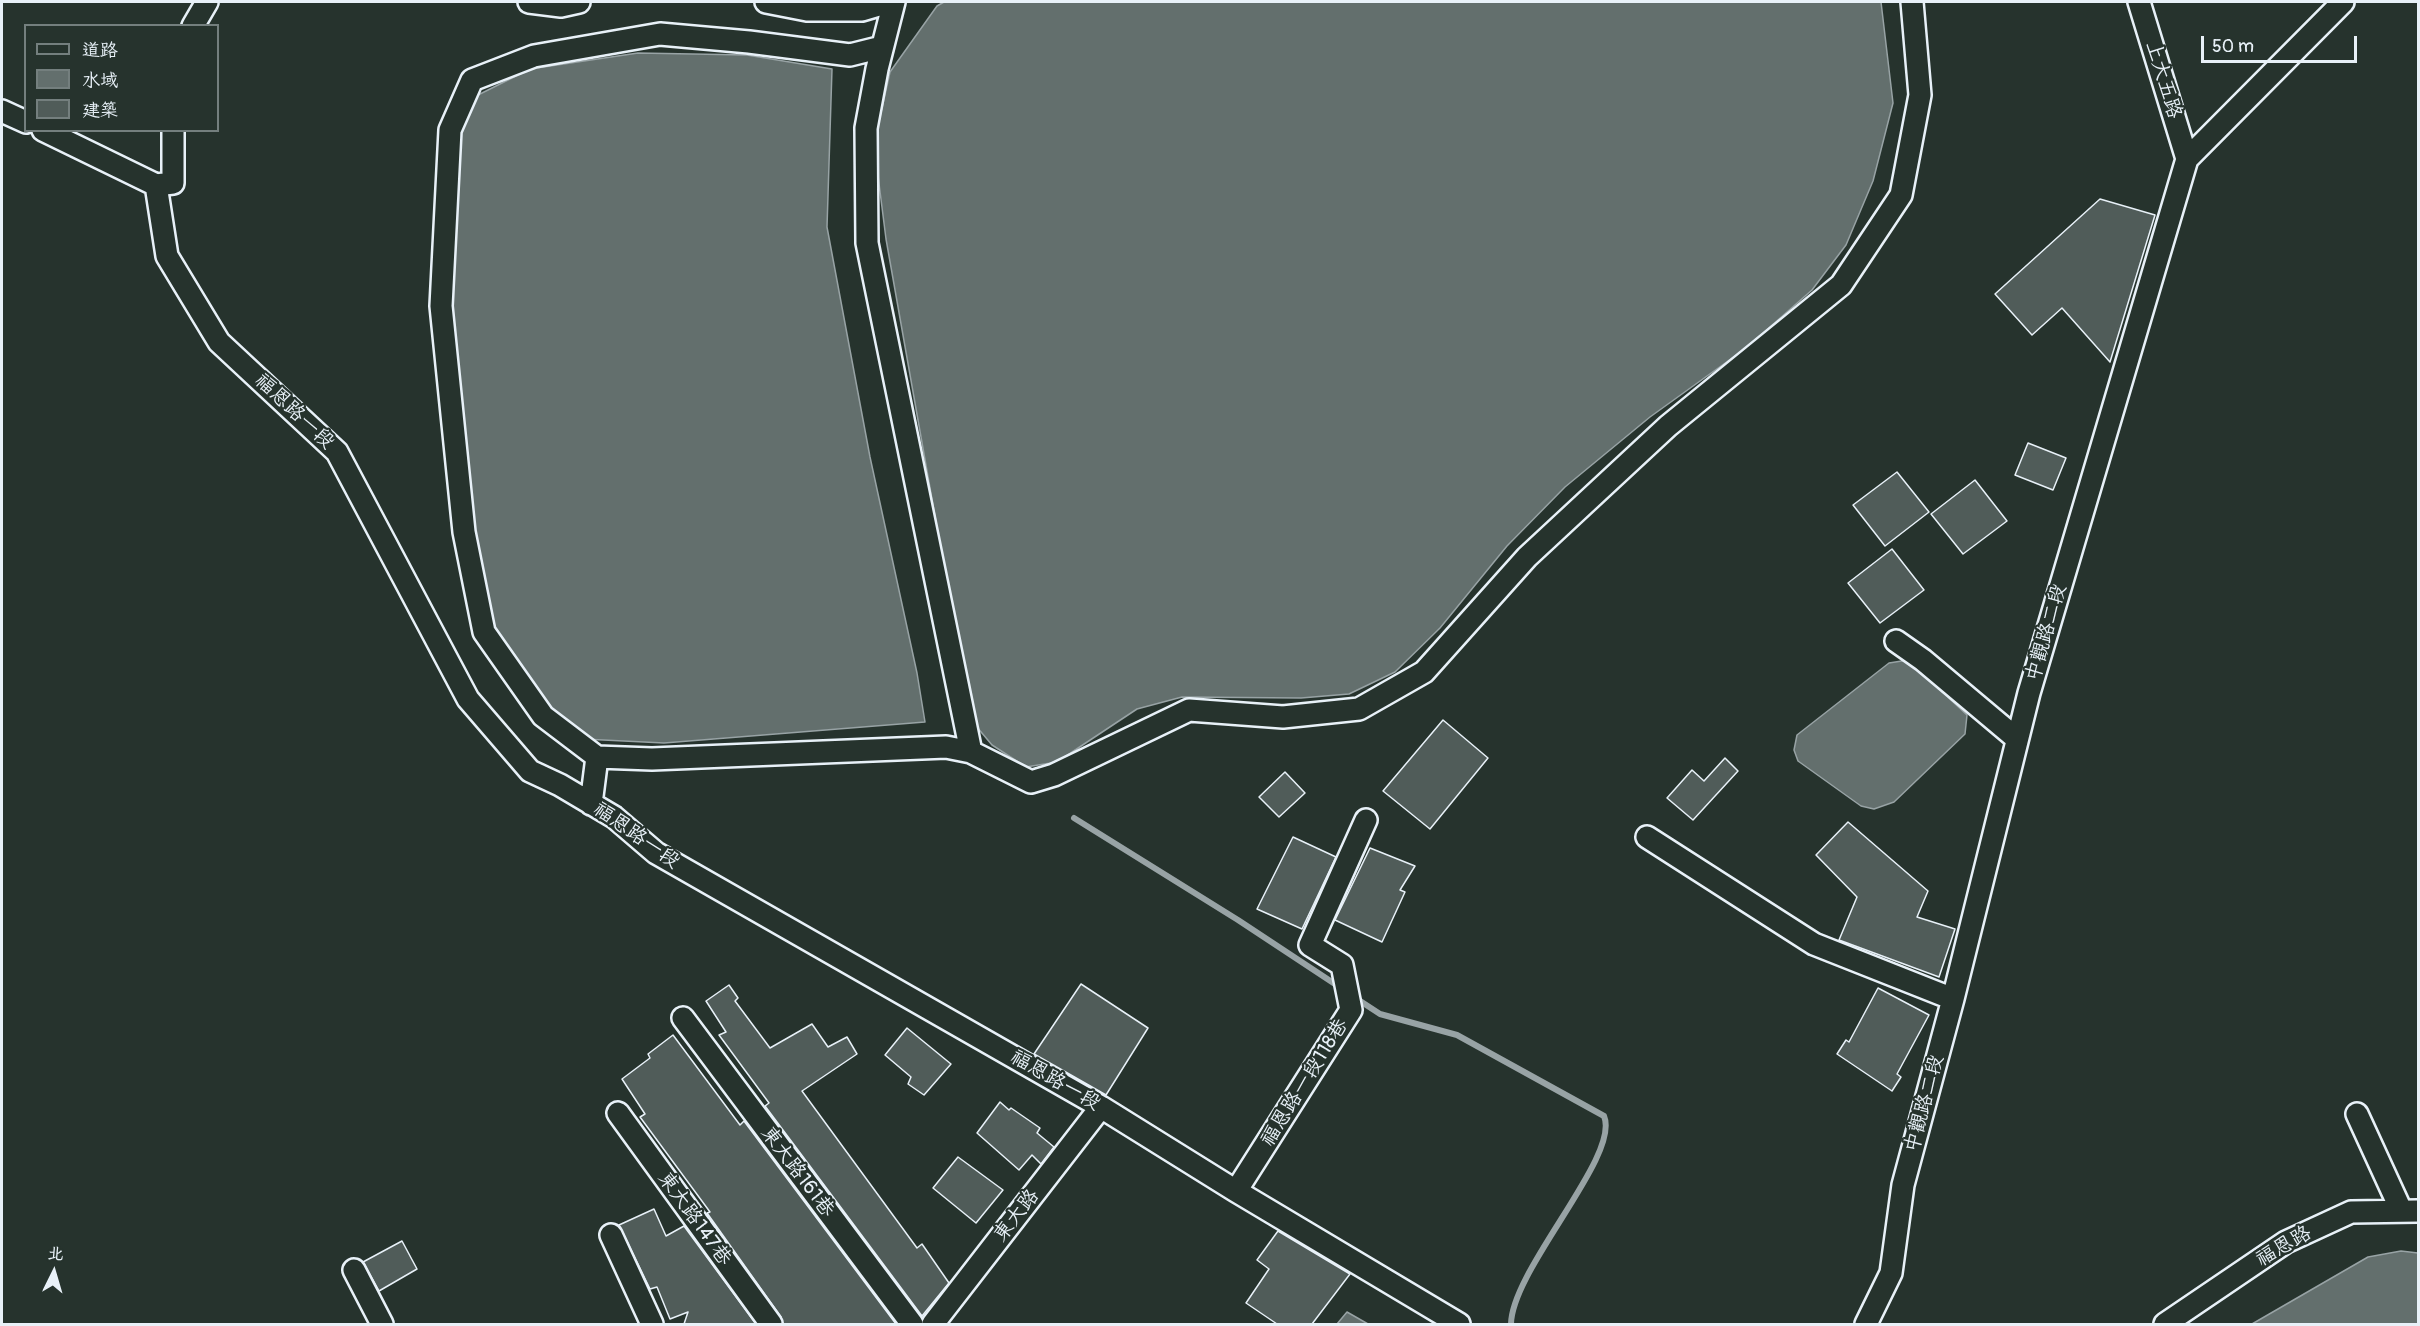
<!DOCTYPE html>
<html>
<head>
<meta charset="utf-8">
<style>
  body { margin:0 }
  #map { position:relative; width:2420px; height:1326px; overflow:hidden; background:#26332d; font-family:Pangolin,"LXGW WenKai TC",sans-serif }
  canvas { display:block }
  .frame { position:absolute; inset:0; border:3px solid #e8f1f8; pointer-events:none }
  .legend { position:absolute; left:24px; top:24px; width:195px; height:108px; box-sizing:border-box; background:#26332d; border:2px solid #747f7e; margin:0; padding:8px 10px; list-style:none; font-size:18px; color:#e8f1f8 }
  .legend li { display:flex; align-items:center; gap:12px; height:30px }
  .legend b { width:30px; border:2px solid #747f7e }
  .north { position:absolute; left:24px; top:1242px; width:60px; height:60px; -webkit-text-stroke:4px #26332d; paint-order:stroke; rotate:5deg; font-size:16px; font-weight:700; line-height:24px; text-align:center; color:#e8f1f8 }
  .north::after { content:''; display:block; margin:auto; width:21px; height:27px; background:#e8f1f8; clip-path:polygon(50% 0,100% 100%,50% 72%,0 100%) }
  .scale { position:absolute; left:2201px; top:36px; width:156px; height:27px; box-sizing:border-box; border:3px solid #e8f1f8; border-top:0; padding-left:8px; font-size:18px; line-height:21px; white-space:nowrap; color:#e8f1f8; -webkit-text-stroke:4px #26332d; paint-order:stroke }
</style>
</head>
<body>
<div id="map">
<canvas width="2420" height="1326"></canvas>
<div class="frame"></div>
<ul class="legend">
<li><b style="height:8px;background:#26332d"></b>道路</li>
<li><b style="height:16px;background:#636f6d"></b>水域</li>
<li><b style="height:16px;background:#505c59"></b>建築</li>
</ul>
<div class="north">北</div>
<div class="scale">50 m</div>
</div>
<script>
const ctx = document.querySelector('canvas').getContext('2d');
ctx.lineJoin = 'round';
function paint(path, color) {
  ctx.fillStyle = color;
  ctx.fill(path, 'evenodd');
}
function trace(path, color, width, dash) {
  ctx.strokeStyle = color;
  ctx.lineWidth = width;
  ctx.lineCap = dash ? 'butt' : 'round';
  ctx.setLineDash(dash || []);
  ctx.stroke(path);
}
function label(font, color, halo, rows, align = 'center') {
  ctx.font = font + ' Pangolin,"LXGW WenKai TC",sans-serif';
  ctx.lineWidth = 4.5;
  ctx.setLineDash([]);
  ctx.textBaseline = 'middle';
  ctx.strokeStyle = halo;
  ctx.fillStyle = color;
  for (const [text, x, y, turn = 0] of rows) {
    ctx.save();
    ctx.translate(x, y);
    ctx.rotate((+turn || 0) * Math.PI / 180);
    ctx.textAlign = isNaN(turn) ? turn : align;
    if (halo) ctx.strokeText(text, 0, 0);
    ctx.fillText(text, 0, 0);
    ctx.restore();
  }
}
const water = new Path2D(`
  M944,2h937l12,101 -20,78 -27,64 -34,45 -66,58 -96,69 -85,70 -58,59 -67,82 -45,44 -46,22 -48,4 -119,-1 -45,12 -80,53 -31,5 -34,-22 -21,-25 -85,-481 -12,-95 16,-72 47,-66z
  M638,53l109,2 85,14 -5,158 43,230 47,216 8,49 -261,21 -81,-4 -51,-24 -64,-141 -24,-233 2,-188 20,-52 64,-32z
  M1908,660l59,55 -2,19 -71,68 -20,7 -13,-3 -63,-45 -4,-11 3,-15 92,-72z
  M2401,1251l17,2v71h-166l116,-67z
  M1347,1312l21,12h-31z`);
const stream = new Path2D(`
  M1074,818l164,102 103,68
  M1354,997l26,17 77,21 147,81c17,40 -92,153 -93,208`);
const building = new Path2D(`
  M2100,199l55,16 -45,147 -48,-54 -30,27 -37,-41z
  M2028,443l38,15 -13,32 -38,-15z
  M1897,472l32,40 -44,34 -32,-41z
  M1975,480l32,41 -44,33 -32,-40z
  M1892,549l32,41 -44,33 -32,-40z
  M1443,720l45,38 -58,71 -47,-38z
  M1725,758l13,13 -45,49 -26,-22 25,-28 12,11z
  M1285,772l20,21 -26,24 -20,-20z
  M1848,822l80,69 -11,26 38,12 -16,48 -100,-37 18,-43 -41,-42z
  M1293,837l43,20 -34,72 -45,-20z
  M1370,848l45,18 -15,24 5,2 -23,50 -47,-22z
  M1081,984l67,44 -42,67 -72,-41z
  M729,985l9,13 -3,3 35,47 42,-24 16,23 19,-10 10,17 -55,37 115,157 5,-4 27,39 -27,33 -157,-210 4,-3 -50,-68 7,-3 -20,-31z
  M1878,988l51,27 -32,59 4,3 -9,14 -55,-37 9,-14 3,2z
  M907,1028l44,36 -27,31 -16,-11 3,-7 -26,-22z
  M673,1035l67,90 4,-4 152,203h-113l-2,-7 -74,-104 3,-1 -70,-95 5,-3 -23,-35 28,-21 -2,-4z
  M1000,1102l9,8 2,-2 29,20 -3,5 17,14 -13,17 -9,-9 -13,15 -42,-37z
  M958,1157l45,33 -27,33 -43,-35z
  M654,1209l12,27 18,-10 72,98h-72l4,-12 -18,7 -13,-32 -7,2 -31,-64z
  M1278,1231l72,43 -38,50h-35l-31,-21 23,-34 -12,-9z
  M402,1241l15,28 -38,22 -16,-29z`);
const minor = new Path2D(`
  M529,2l32,4 18,-4
  M766,2l41,8h55l27,-8
  M894,2l-17,67 -11,59 1,115 104,509
  M2139,2l48,157
  M193,26l14,-24
  M882,47l-32,8 -101,-13 -89,-8 -126,22 -62,24 -22,50 -9,176 23,226 20,100 59,84 54,41 55,2 294,-12 25,5 60,30 23,-7 135,-65 94,7 76,-8 65,-37 103,-115 141,-131 173,-141 60,-90 19,-100 -8,-93
  M2,111l24,11
  M43,130l113,55 11,71 52,86 118,110 131,247 62,72 30,14 54,32 42,36 445,254 135,84 223,133
  M156,185l17,-2v-53
  M1896,641l27,19 94,79
  M591,804l6,-47
  M1647,837l167,107 139,55
  M683,1018l229,306
  M618,1113l153,211
  M2357,1114l44,96
  M1236,1191l115,-181 -9,-45 -32,-20 56,-125
  M611,1235l41,89
  M354,1270l28,54
  M933,1324l168,-217
  M1866,1324l25,-51 12,-88 50,-186 76,-306 158,-534 156,-157
  M2165,1324l121,-82 65,-30 67,-1`);
const streetNames = [
  ["上大五路",2163,80,73],
  ["福恩路一段",294,412,43],
  ["中觀路二段",2047,633,-74],
  ["福恩路一段",636,836,35],
  ["福恩路一段",1055,1081,30],
  ["福恩路一段118巷",1305,1083,-58],
  ["中觀路二段",1925,1104,-75],
  ["東大路161巷",797,1172,53],
  ["東大路",1017,1216,-52],
  ["東大路147巷",694,1219,54],
  ["福恩路",2284,1247,-30]
];
paint(water, '#636f6d');
trace(water, '#98a3a5', 1.5);
trace(stream, '#98a3a5', 6);
paint(building, '#505c59');
trace(building, '#e8f1f8', 1.5);
trace(minor, '#e8f1f8', 26);
trace(minor, '#26332d', 21);
label('20px', '#e8f1f8', '#26332d', streetNames);
</script>
</body>
</html>
